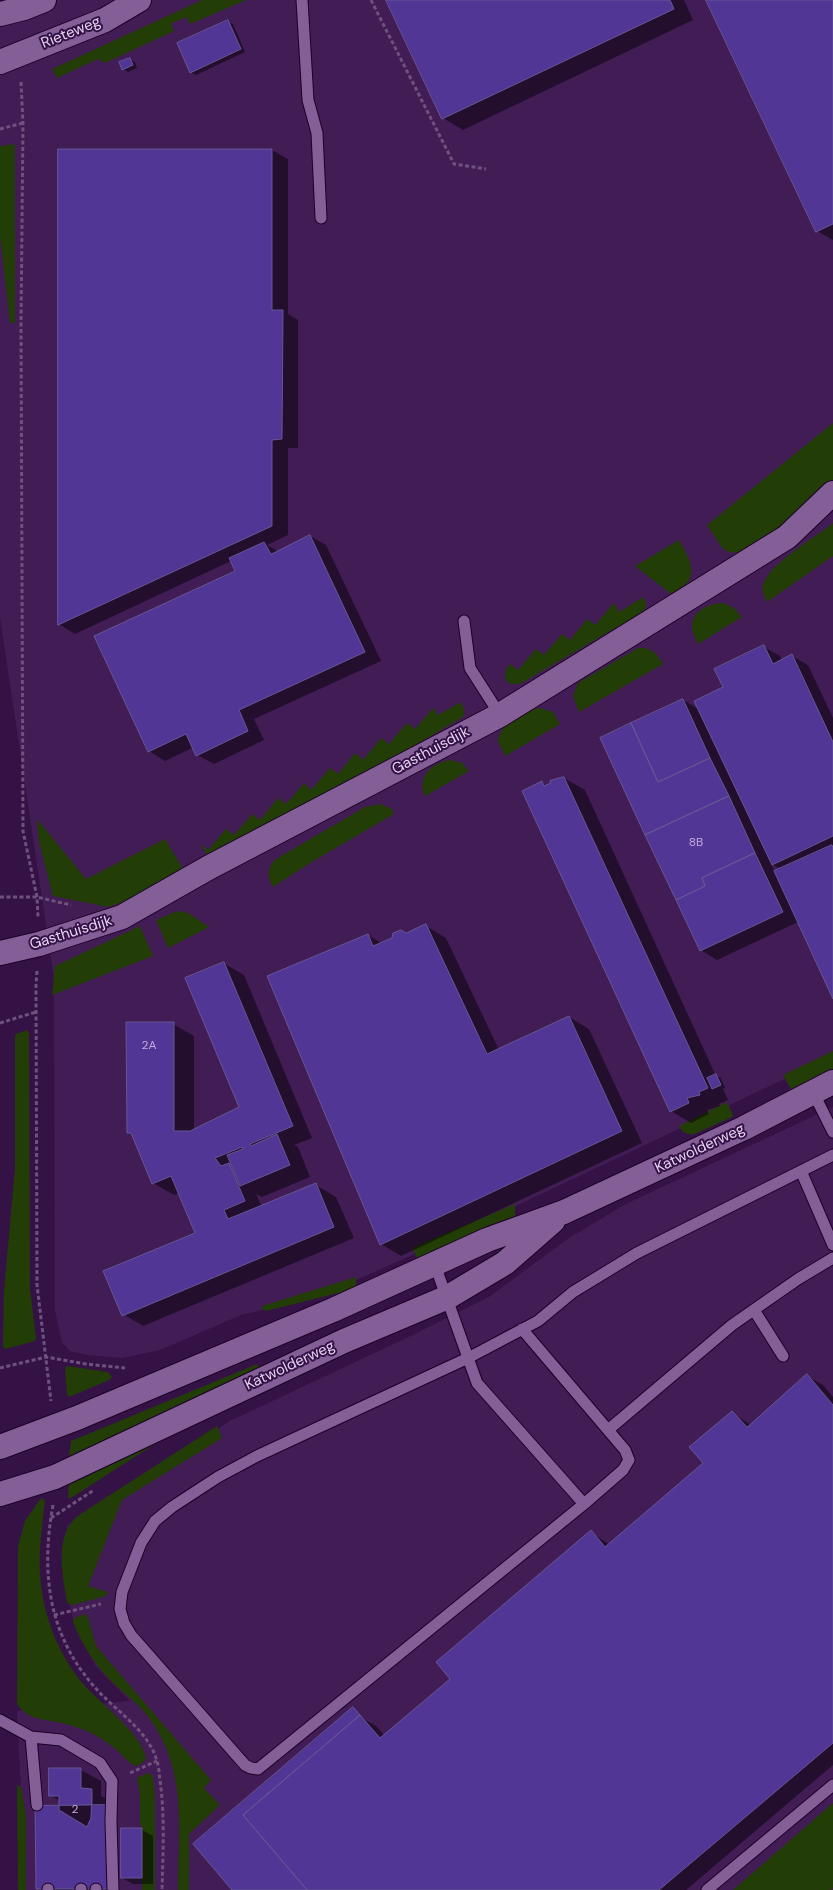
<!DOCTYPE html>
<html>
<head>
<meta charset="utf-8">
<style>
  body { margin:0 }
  canvas { display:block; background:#351246 }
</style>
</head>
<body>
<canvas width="833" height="1890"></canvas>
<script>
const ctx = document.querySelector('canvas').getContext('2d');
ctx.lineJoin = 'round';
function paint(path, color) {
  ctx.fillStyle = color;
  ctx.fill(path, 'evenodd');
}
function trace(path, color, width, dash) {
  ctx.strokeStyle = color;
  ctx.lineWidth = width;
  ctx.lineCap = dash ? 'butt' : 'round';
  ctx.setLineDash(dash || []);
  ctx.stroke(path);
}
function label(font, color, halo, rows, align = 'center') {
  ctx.font = font + ' "DM Sans",sans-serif';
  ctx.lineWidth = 4;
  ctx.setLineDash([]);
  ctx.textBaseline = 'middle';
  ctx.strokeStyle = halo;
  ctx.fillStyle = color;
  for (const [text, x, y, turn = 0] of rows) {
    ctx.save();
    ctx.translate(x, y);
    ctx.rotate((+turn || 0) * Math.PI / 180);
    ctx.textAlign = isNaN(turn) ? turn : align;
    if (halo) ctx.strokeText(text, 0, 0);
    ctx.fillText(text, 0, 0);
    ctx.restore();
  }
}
const built = new Path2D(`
  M0,0h833v1056l-423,200 -90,40 -79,19 -81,35 -37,8 -36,-3 -17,-4 -8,-9 -7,-32 -1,-332 -54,-361z
  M833,1107v783h-807l-9,-179 113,-10 -35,-36 -21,-41 -10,-46 3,-52 163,-105 187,-88 72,-36 80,-59 57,-34z`);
const green = new Path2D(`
  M202,0h44l-56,24 -4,-7 -15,7 3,7 -69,32 -7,-4 -41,19 -5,-9z
  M15,144v179h-5l-10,-87v-90z
  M833,423v64l-31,25 -55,39 -9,2 -9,-1 -7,-4 -15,-23z
  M833,523v33l-66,46c-3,-6 -6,-11 -4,-18 8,-22 52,-46 70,-61z
  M679,540c9,16 21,34 3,48 -4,3 -6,5 -11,6l-36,-28z
  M643,597l3,6v5l-5,5 -121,71h-10l-5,-5 1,-10 4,-5 8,6 18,-21 8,6 18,-21 8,6 17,-21 8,6 19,-22 5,9z
  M724,603l10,5 8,9 -44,27c-2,-5 -5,-10 -6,-16 -1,-17 17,-25 32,-25z
  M638,648c13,-1 19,5 25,16l-84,48 -6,-16 5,-13z
  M461,702l4,10 -2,5 -245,144 -9,-3 -9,-14 8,6 18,-21 8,6 18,-21 8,6 18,-22 8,6 18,-21 7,7 19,-22 8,6 17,-21 8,7 18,-22 8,6 18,-21 8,6 18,-21 5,7z
  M540,708l13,4 7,12 -55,32 -7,-15c2,-18 26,-31 42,-33z
  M450,760l12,3 7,8 -44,25c-9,-19 7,-33 25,-36z
  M380,804l12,5 2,5 -84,49 -37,24c-6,-10 -6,-20 3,-28l89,-52z
  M37,819l49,60 79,-40 18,30 -41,27 -34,11 -55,-11 -14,-54z
  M182,911l8,3 19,13 -41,21 -12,-28 19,-8z
  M140,926l13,30 -101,39 3,-29z
  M27,1030l2,3 1,256 6,49 -1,3 -30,8 -2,-2 1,-56 11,-123v-132l1,-2z
  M833,1051v18l-42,20 -8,-14z
  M727,1102l6,13 -1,2 -40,18 -9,-3 -4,-6z
  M515,1204v12l-2,3 -95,42 -5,-12 1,-2z
  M356,1277v9l-6,4 -84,21 -4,-2v-3z
  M255,1365h3l1,3 -190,89 2,-16z
  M67,1366l41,6 4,5 -3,3 -40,17 -2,-2 -2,-27z
  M217,1426l5,12 -100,62 -34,86 20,6 -2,4 -33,9 -6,-2c-4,-27 -14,-69 12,-88z
  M161,1440l-90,58h-3l1,-16z
  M41,1498l4,2c-2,17 -4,33 -5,50 -3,46 11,92 39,129 16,21 66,56 67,81l-9,6c-8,-1 -12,-9 -18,-14 -9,-8 -21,-16 -32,-21 -10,-4 -20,-7 -30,-9 -16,-3 -30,-3 -40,-18l1,-158 7,-25z
  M85,1614l3,3 8,29 115,134 -7,8 16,17 -31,29v56h-11c1,-66 10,-129 -37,-182 -9,-9 -20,-17 -29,-26 -17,-17 -30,-37 -39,-60l1,-4z
  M149,1773l4,4 2,20v93h-13v-64h-2v-32l-3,-15 3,-3z
  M17,1785l4,2 5,28v75h-8z
  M833,1803v85l-2,2h-98z`);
const shadow = new Path2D(`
  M387,0h297l9,20 -230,110 -20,-12z
  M707,0h126v240l-16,-9z
  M227,22l6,2 12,28 -49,23 -6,-3z
  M130,59l5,3 2,6 -9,4 -5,-3z
  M272,150l16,9v155l10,6v128h-10v87l-21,10 11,6 32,-15 16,9 55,116 -127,58 10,21 -50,24 -17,-9 -3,-8 -29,14 -16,-10 87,-179 -5,-11 -156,73 -16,-10v-473z
  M764,647l16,9 2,5 10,-5 16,9 25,53v279l-35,-75 -81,38 -16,-10 -18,-250 17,10 25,-22zM771,864l10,5 -6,3z
  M564,778l21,12 131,286 5,2 4,10 -2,1 5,11 -9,4 1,2 -13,4 2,4 -18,9 -20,-12 -129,-328 5,3z
  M426,926l20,12 53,112 70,-33 20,12 53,114 -241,113 -20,-12 -13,-309 15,9z
  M223,963l21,12 68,163 -18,7 4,2 12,30 -48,20 -6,-3 6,13 54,-22 20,12 18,41 -211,88 -20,-12 73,-80 -17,-41 -5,2 -21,-12 -20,-48 -5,-3 45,-108 21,12v95l46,-23z
  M807,1376l16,9 10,12v368l-147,125h-452l119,-181 12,11 11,6 9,10 67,-57 139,-147 19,13 94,-82 28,-50 19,12z
  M81,1770l20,11v15l11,6v88h-73l-2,-1 23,-82v-6l-10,-6zM90,1793h3v31z
  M123,1830h19l11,6v48h-20l-11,-6z`);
const building = new Path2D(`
  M386,0h284l4,9 -232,110z
  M706,0h127v224l-17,8z
  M228,20l13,29 -51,24 -13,-30z
  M130,58l3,7 -11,5 -3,-8z
  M58,149h214v161h11l-1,129 -10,1v86l-214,99z
  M310,535l55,117 -126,58 9,21 -52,25 -10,-22 -38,18 -54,-116 141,-65 -6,-13 35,-16 7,12z
  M764,645l9,19 19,-10 41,88v94l-61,29 -78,-164 29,-14 -9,-18z
  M683,699l27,59 -52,24 -27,-59z
  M631,723l27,59 52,-24 19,38 -84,39 -45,-97z
  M564,777l144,311 -9,4 1,3 -13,3 2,5 -19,9 -148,-321 20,-10 2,5 7,-3 -1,-2z
  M729,796l26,57 -53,25 3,8 -29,14 -31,-65z
  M832,845l1,3v151l-59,-128z
  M755,853l28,59 -83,39 -24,-51 29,-14 -3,-8z
  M426,924l61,130 82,-38 53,115 -242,114 -113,-269 101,-42 5,12 19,-8 1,-5 8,-3 5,3z
  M224,962l69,164 -43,18 1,2 26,-12 13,31 -50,21 -13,-31 16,-6 -1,-2 -27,11 6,8 8,-3 16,38 -21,9 4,9 88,-36 18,44 -212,89 -19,-45 92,-38 -24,-57 -19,8 -21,-51h-4l-1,-111h48v109h16l49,-24 -54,-129z
  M716,1074l5,11 -9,4 -5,-11z
  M807,1374l26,31v338l-174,147h-352l-64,-75 117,-100 20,23 70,-59 -14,-17 155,-132 14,17 98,-84 -14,-16 43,-36 15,16z
  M353,1707l7,8 -117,100 64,75h-75l-39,-46z
  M49,1768h32v20l11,1 -1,29 -4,9 -28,-17v-14h-10z
  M107,1805l1,84h-72l-1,-83z
  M121,1828h21v50h-21z`);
const path = new Path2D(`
  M371,0l83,164 32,5
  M21,82l2,41 -2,199 2,509 14,66 1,20
  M0,129l23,-6
  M0,897h37l34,8
  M37,971l-1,14 1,300 14,116
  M0,1023l36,-11
  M0,1368l46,-11 40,7 39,4
  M53,1505c-13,71 -4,136 49,190 19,19 47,38 55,66 2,6 2,13 3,19 5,36 3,73 2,110
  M51,1518l43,-28
  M54,1615l47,-11
  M130,1773l27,-12`);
const lane = new Path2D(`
  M302,0l6,100 9,33 4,85
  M464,621l6,47 30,47
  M813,1092l20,40
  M801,1171l32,74
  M435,1265l42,118 107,121
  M754,1310l29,46
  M522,1329l103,121 4,10 -6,10 -39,34 -326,265 -7,-1 -6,-3 -114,-130 -7,-12 -4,-14 2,-17 19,-49 14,-22 17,-14 46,-30 39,-21 211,-98 70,-37 35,-29 64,-39 196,-98
  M608,1430l124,-105 66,-46 35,-21
  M0,1720l31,17 6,68
  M31,1737l30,3 39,23 12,18 -1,41 2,68
  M48,1890v-1
  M81,1890v-1
  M96,1890v-1
  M707,1890l126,-105`);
const street = new Path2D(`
  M0,14l24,-6 20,-8
  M0,62l105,-42 34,-20
  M0,953l39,-9 83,-27 86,-49 292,-153 287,-178 46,-44
  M0,1447l77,-29 256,-108 154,-70 77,-28 180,-84 89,-46
  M0,1494l55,-17 289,-136 104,-44 57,-34 48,-42`);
const numberNames = [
  ["8B",696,843],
  ["2A",149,1046],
  ["2",75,1810]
];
const streetNames = [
  ["Rieteweg",71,33,-22],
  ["Gasthuisdijk",431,751,-28],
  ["Gasthuisdijk",71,933,-17],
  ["Katwolderweg",700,1149,-25],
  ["Katwolderweg",290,1366,-25]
];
paint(built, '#421c55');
paint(green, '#223d06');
paint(shadow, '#0007');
paint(building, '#523695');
trace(building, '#645794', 1);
trace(lane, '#1a0126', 13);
trace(street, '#1a0126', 26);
trace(path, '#6f517e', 3, [4, 2.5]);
trace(lane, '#835e97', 11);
trace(street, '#835e97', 24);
label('12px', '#c1abdb', null, numberNames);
label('15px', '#e6d2f2', '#351246', streetNames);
</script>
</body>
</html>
